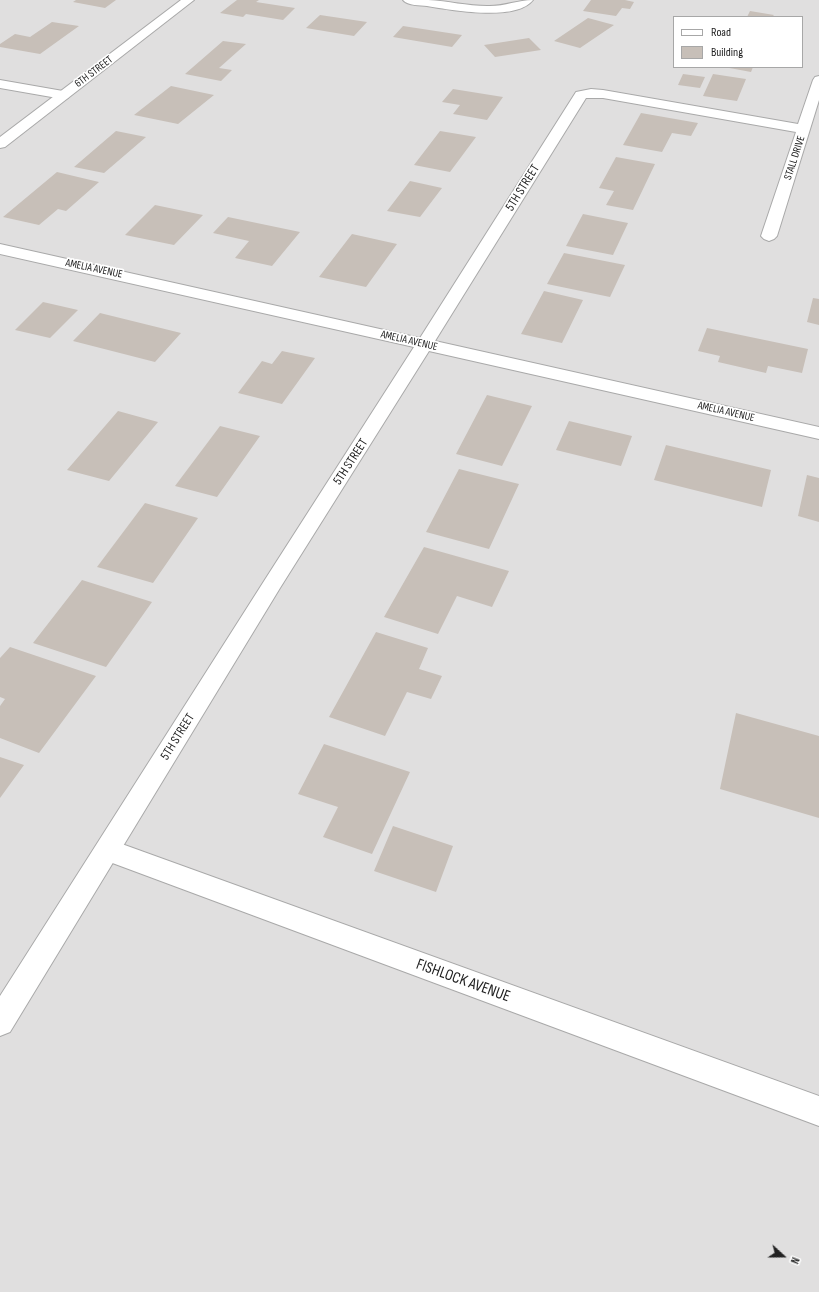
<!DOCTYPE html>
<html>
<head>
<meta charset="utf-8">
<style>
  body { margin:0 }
  #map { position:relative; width:819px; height:1292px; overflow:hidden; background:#f2efe9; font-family:"Sofia Sans Condensed",sans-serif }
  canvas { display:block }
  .legend { position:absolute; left:673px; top:16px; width:130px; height:52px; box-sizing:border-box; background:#fff; border:1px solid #a7a7a7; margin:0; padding:5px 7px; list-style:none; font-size:12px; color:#222 }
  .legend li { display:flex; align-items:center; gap:8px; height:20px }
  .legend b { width:20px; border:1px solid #a7a7a7 }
  .north { position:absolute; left:763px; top:1236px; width:40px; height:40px; -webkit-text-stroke:3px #fff; paint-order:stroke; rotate:111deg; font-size:11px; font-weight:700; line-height:16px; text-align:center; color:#222 }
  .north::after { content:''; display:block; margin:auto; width:14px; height:18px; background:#222; clip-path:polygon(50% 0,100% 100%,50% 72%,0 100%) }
</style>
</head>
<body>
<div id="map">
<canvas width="819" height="1292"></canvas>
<ul class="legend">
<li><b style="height:5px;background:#fff"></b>Road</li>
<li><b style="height:11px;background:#c7bfb8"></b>Building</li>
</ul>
<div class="north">N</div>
</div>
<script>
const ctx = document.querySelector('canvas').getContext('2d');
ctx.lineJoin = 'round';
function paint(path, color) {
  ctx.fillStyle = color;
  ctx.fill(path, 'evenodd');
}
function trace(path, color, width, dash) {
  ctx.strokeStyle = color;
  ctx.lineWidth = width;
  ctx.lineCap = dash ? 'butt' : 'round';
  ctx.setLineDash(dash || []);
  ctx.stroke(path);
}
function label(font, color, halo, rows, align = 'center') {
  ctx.font = font + ' "Sofia Sans Condensed",sans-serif';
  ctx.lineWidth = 3.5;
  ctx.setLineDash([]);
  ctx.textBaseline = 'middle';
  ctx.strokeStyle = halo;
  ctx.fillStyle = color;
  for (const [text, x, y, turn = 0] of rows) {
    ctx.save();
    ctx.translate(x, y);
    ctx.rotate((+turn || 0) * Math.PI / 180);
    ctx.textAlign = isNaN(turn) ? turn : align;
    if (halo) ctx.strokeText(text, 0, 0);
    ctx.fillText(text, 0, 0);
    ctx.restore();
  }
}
const residential = new Path2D(`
  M0,0h819v1292h-819zM674,17h128v50h-128z`);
const building = new Path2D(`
  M76,0h40l-11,8 -32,-6z
  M237,0h22l-3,2 39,6 -12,12 -37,-6 -3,3 -23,-4z
  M591,0h34l9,2 -4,7 -8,-1 -6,8 -33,-5z
  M750,11l24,4 -2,2h-25z
  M320,15l47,7 -13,14 -48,-8z
  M588,18l26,7 -34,23 -26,-7z
  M52,22l27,4 -39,28 -40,-7v-3l15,-10 15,3z
  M403,26l59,9 -10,12 -59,-10z
  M529,38l12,12 -46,7 -11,-12z
  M223,41l23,3 -27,24 13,2 -11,11 -36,-7z
  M724,67h29l-2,5z
  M683,74l22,3 -5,11 -22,-3z
  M713,74l33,5 -9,22 -34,-5z
  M171,86l43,9 -36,29 -44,-9z
  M453,89l50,8 -16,23 -34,-6 7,-9 -18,-3z
  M641,113l57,10 -7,13 -19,-3 -10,19 -39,-7z
  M116,131l30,6 -42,36 -30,-6z
  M440,131l36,6 -26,35 -36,-7z
  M616,157l39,7 -22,46 -27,-5 8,-14 -15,-3z
  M57,172l42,10 -33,29 -8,-2 -19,16 -36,-8z
  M410,181l32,7 -22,29 -33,-6z
  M155,205l48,10 -29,30 -49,-10z
  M583,214l45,9 -15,32 -47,-9z
  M228,217l72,15 -28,34 -37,-8 14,-17 -36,-8z
  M352,234l45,10 -31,43 -47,-10z
  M564,253l61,12 -15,32 -63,-13z
  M544,291l39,9 -21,43 -41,-9z
  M813,298l6,1v26l-12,-3z
  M43,302l35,8 -28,28 -35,-8z
  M100,313l81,20 -26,29 -82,-21z
  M707,328l101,21 -6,24 -34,-7 -2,7 -48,-11 2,-6 -22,-5z
  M282,351l33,7 -33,46 -44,-11 24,-32 10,3z
  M487,395l45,11 -30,60 -46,-12z
  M118,411l40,11 -49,59 -42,-11z
  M569,421l63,15 -11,30 -65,-16z
  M220,426l40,10 -43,61 -42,-11z
  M666,445l105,25 -9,37 -108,-27z
  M459,469l60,15 -30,65 -63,-17z
  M807,475l12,3v44l-21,-6z
  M145,503l53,15 -45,65 -56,-16z
  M424,547l85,24 -17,36 -35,-11 -19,38 -54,-17z
  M82,580l70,22 -46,65 -73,-24z
  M376,632l52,16 -9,21 23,7 -11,23 -24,-7 -22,44 -56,-19z
  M10,647l86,29 -57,77 -39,-15v-32l5,-7 -5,-2v-39z
  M736,713l83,23v82l-99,-29z
  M324,744l86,28 -38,82 -49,-17 15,-30 -40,-13z
  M0,757l24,8 -24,33z
  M393,826l60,20 -17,46 -62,-21z`);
const minor = new Path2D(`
  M403,0c9,0 17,0 25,0 20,1 39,6 59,6 16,1 30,-6 46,-6 -17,22 -82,10 -106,6 -7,-1 -19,0 -24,-6z
  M819,76v24l-42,136 -3,3 -5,2 -5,-2 -3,-3 35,-104 -193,-34h-17l-151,243 384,86v12l-390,-88 -149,237 -270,444 -10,4v-40l266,-418 148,-231 -414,-93v-10l420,94 156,-246 15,-3 12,1 195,34 15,-44 2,-3z
  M0,80l63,11 5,1 1,3 -1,3 -5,1 -63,-11z`);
const tertiary = new Path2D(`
  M181,0h13l-189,147 -5,1v-11z
  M108,839l711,257v30l-720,-268 -4,-8 4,-8z`);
const farStreetnames = [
  ["6TH STREET",94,72,-37],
  ["STALL DRIVE",795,158,-72],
  ["AMELIA AVENUE",94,269,12],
  ["AMELIA AVENUE",409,341,13],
  ["AMELIA AVENUE",726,412,13]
];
const streetNames = [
  ["5TH STREET",523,188,-58],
  ["5TH STREET",351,462,-57],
  ["5TH STREET",178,737,-58]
];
const nearStreetnames = [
  ["FISHLOCK AVENUE",463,981,20]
];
paint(residential, '#e0dfdf');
paint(building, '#c7bfb8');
trace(minor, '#a9a9a9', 2);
trace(tertiary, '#a9a9a9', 2);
paint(minor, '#fff');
paint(tertiary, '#fff');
label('11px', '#222', '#fff', farStreetnames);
label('13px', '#222', '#fff', streetNames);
label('16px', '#222', '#fff', nearStreetnames);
</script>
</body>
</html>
